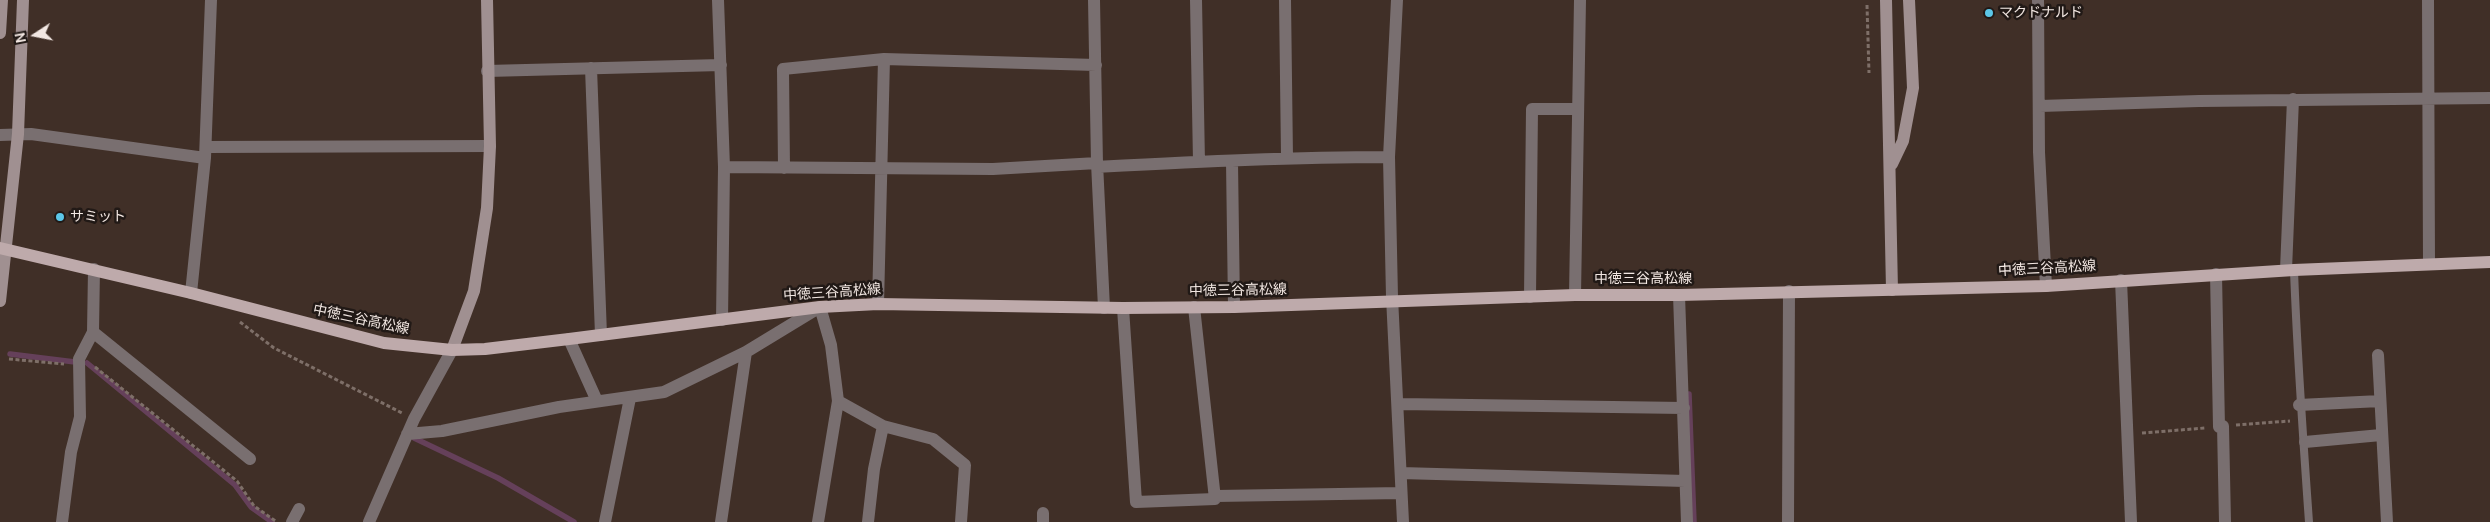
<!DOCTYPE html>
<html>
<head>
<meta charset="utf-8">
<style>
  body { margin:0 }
  #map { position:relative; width:2490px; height:522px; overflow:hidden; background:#402f27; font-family:"DM Sans",sans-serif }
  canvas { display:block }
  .north { position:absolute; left:10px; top:10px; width:50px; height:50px; -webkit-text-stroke:4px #211916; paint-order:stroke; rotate:259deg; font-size:14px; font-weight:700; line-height:20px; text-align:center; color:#f2e7e2 }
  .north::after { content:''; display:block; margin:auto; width:18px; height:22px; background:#f2e7e2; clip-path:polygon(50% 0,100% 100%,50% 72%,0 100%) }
</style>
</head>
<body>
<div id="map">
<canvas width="2490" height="522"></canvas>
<div class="north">N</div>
</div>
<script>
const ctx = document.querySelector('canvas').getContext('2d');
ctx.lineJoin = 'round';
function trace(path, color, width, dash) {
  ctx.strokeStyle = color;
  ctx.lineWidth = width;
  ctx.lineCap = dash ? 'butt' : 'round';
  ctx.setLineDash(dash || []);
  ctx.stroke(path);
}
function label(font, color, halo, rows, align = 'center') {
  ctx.font = font + ' "DM Sans","Noto Sans JP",sans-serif';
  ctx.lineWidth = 5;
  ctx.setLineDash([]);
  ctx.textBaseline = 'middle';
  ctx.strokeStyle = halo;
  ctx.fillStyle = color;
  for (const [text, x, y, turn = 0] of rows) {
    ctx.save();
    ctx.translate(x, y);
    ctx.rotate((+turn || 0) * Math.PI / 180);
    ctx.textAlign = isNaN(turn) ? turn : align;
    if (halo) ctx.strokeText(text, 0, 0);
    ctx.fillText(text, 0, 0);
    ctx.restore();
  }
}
const stream = new Path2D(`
  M10,354l65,8
  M87,363l148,122 16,22 21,15
  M1689,394l5,128
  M414,438l84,40 76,44`);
const path = new Path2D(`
  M1867,5l2,68
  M240,322l34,26 128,65
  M9,359l55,5
  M95,367l142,114 17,25 23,16
  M2236,425l54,-4
  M2142,433l63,-5`);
const lane = new Path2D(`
  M2294,270c3,84 9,168 15,252`);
const street = new Path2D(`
  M718,0l6,167 -2,153
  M1094,0l3,163 7,145
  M1196,0l3,162
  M1285,0l2,157
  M1397,0l-8,157 3,140 11,225
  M2038,0l1,152 7,134
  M2428,0l1,264
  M591,68l10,267
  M487,71l234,-6
  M2040,106l159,-5 291,-3
  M0,135l31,-1 174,24
  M206,147l284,-1
  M1232,162l2,145
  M724,167l269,2 104,-6
  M1097,167c98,-5 195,-10 292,-10
  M784,168l-1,-99 101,-10 212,6
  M2286,270l7,-171
  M2216,274l3,153
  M2121,280l10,242
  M191,293l14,-135 6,-158
  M1575,295l5,-295
  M1679,295l8,227
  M1530,297l2,-188h45
  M878,304l6,-245
  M1123,308l13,194 79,-3 -21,-192
  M93,332l157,127
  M569,339l28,62
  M2378,355l9,167
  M838,401l45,25 50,13 32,26 -4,57
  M1399,404l285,4
  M2299,405l81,-4
  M2223,426l2,96
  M407,434l35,-3 117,-24 105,-15 82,-40 74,-45 11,38 7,56 -20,121
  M2305,442l76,-7
  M1401,473l284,8
  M1216,496l185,-3
  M62,522l9,-70 9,-35 -1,-58 14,-27 1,-63
  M292,522l7,-13
  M369,522l45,-103 38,-69
  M605,522l25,-124
  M721,522l25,-170
  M868,522l6,-53 9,-43
  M1043,522v-9
  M1788,522l1,-231`);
const secondary = new Path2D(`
  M1886,0l6,290
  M0,33l2,-33
  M1892,164l11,-23 10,-53 -4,-88
  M0,301l18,-167 5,-134
  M452,350l22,-59 13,-83 3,-62 -3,-146`);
const primary = new Path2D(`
  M0,248l191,45 193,50 68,7 33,-1 84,-10 251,-32 58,-3 245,4 111,-1 341,-12h104l367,-9 248,-16 196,-8`);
const markers = [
  [1989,13,5,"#5cc7e8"],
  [60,217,5,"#5cc7e8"]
];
const poiNames = [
  ["マクドナルド",1999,13],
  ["サミット",70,217]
];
const streetNames = [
  ["中徳三谷高松線",2047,269,-3],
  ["中徳三谷高松線",1643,279],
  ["中徳三谷高松線",1238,291,-1],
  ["中徳三谷高松線",832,293,-4],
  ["中徳三谷高松線",361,320,12]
];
trace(stream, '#65405a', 5.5);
trace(path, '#7e6f68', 3, [4, 2.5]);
trace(lane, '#796f70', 8);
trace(street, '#796f70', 12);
trace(secondary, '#a09091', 12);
trace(primary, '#beaaab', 12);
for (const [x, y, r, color] of markers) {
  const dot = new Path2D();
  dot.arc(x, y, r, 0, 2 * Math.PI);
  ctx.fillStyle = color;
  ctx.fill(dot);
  trace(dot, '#211916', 2);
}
label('14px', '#f2e7e2', '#211916', poiNames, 'left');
label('14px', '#f2e7e2', '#211916', streetNames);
</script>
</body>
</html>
